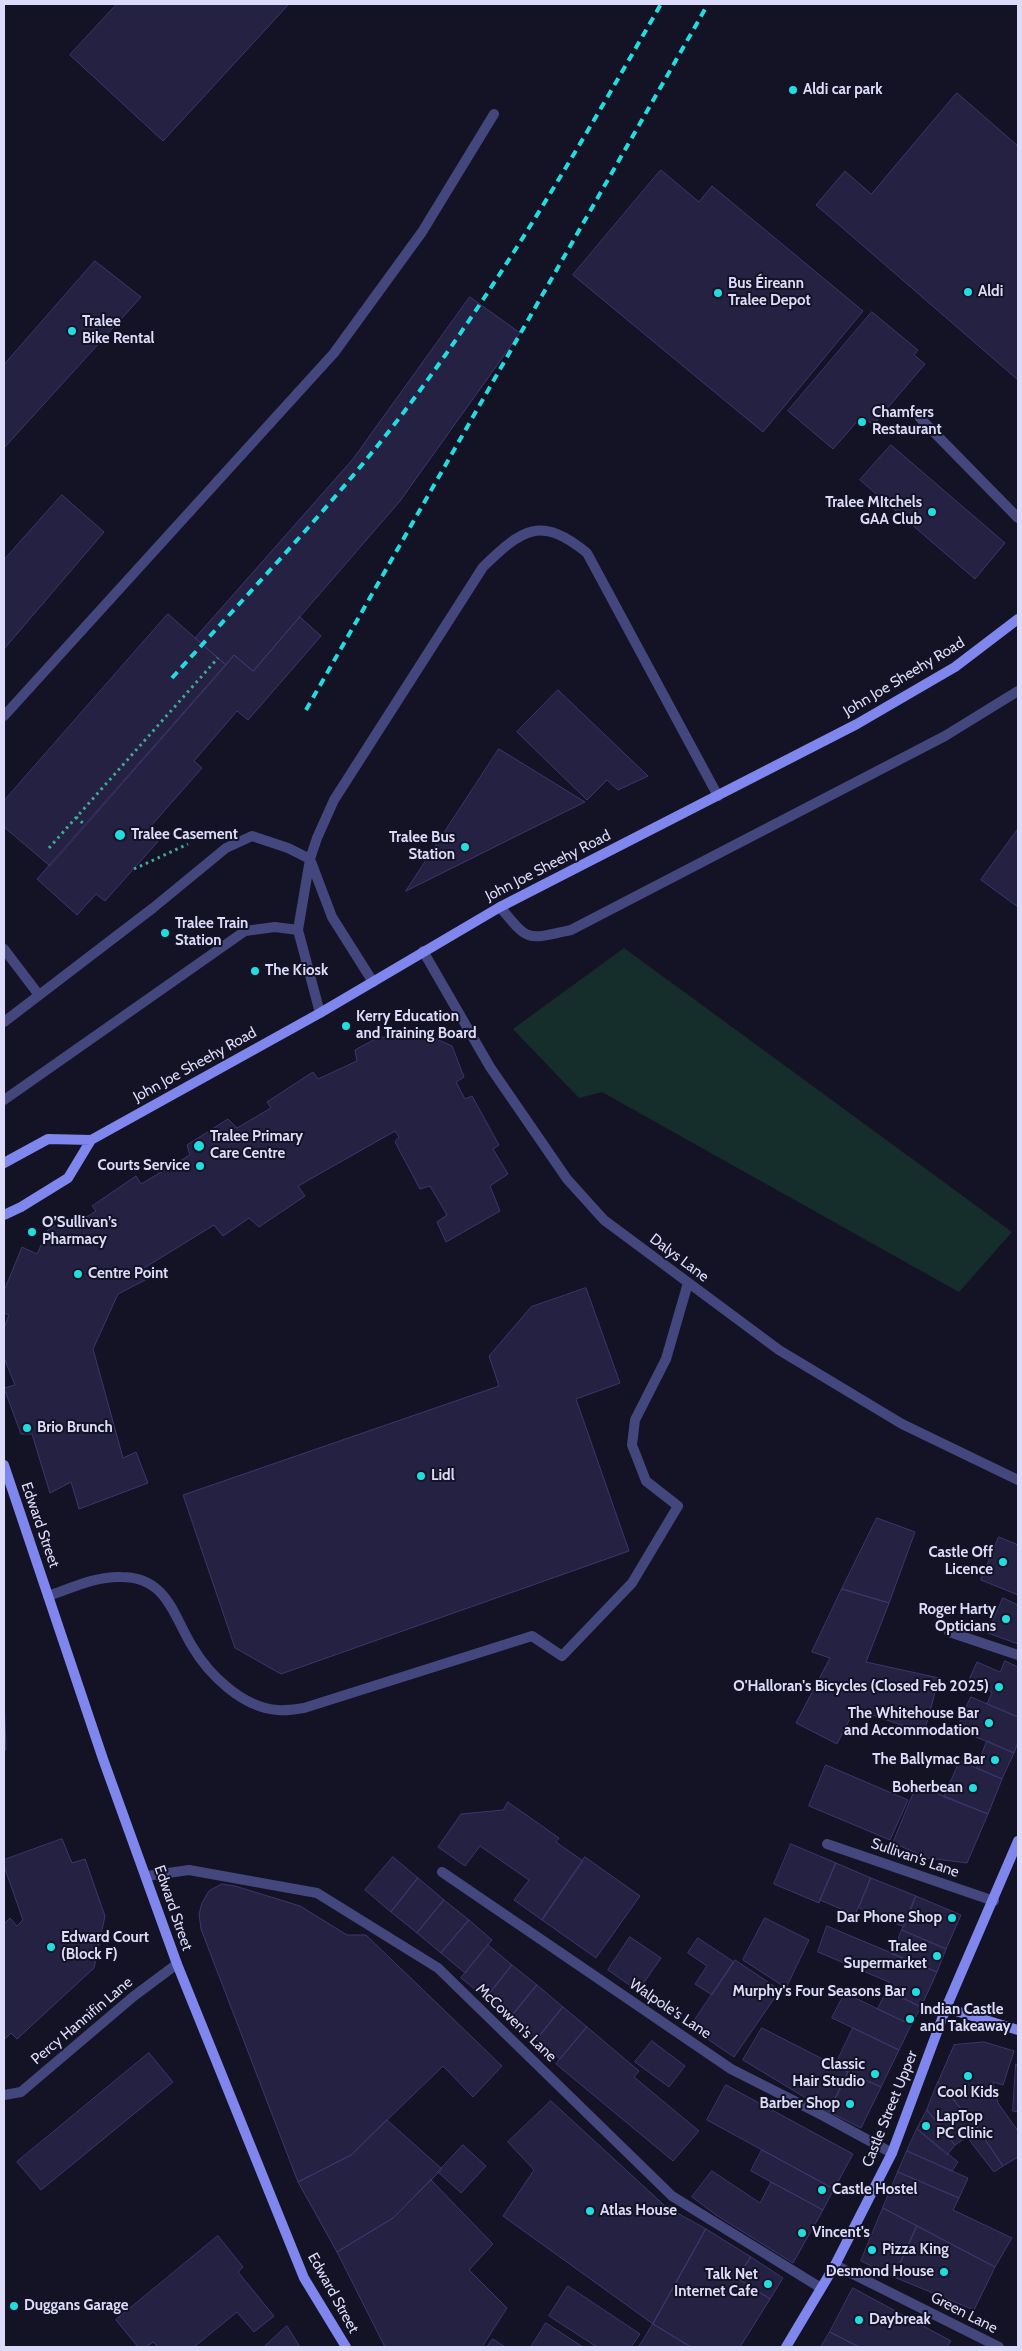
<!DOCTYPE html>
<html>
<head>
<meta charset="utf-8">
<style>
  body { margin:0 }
  #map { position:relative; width:1022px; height:2351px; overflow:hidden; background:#141325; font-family:Cabin,sans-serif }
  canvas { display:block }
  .frame { position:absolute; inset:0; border:5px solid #dcdbfa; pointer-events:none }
</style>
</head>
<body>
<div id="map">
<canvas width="1022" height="2351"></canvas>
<div class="frame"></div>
</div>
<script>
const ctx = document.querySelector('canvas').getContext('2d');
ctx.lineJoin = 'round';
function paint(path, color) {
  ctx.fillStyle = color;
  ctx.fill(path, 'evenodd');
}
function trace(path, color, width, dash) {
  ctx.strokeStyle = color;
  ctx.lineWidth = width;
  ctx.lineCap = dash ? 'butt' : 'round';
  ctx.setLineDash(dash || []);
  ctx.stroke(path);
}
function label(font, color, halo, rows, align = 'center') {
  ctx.font = font + ' Cabin,sans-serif';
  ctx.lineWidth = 4;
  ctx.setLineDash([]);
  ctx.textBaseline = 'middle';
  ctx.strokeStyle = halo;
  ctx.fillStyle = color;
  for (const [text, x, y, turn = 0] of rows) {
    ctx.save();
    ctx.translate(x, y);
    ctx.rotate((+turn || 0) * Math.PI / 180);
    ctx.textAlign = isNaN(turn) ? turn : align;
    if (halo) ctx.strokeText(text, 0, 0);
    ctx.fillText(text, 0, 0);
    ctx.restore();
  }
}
const green = new Path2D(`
  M624,948l388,284 -53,60 -357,-200 -23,6 -66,-69z`);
const building = new Path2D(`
  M117,4h172l-126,137 -93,-86z
  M957,93l61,53v234l-202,-175 29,-34 26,23z
  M661,170l38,32 13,-16 151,125 -100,121 -190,-157z
  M95,261l46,36 -137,151v-83z
  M470,297l50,36 -120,168 -147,170 -19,-16 -8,10 -31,-27 158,-179z
  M872,312l46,38 -4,5 11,9 -52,61 -11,-9 -29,33 -45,-38z
  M891,445l114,98 -30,36 -115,-99z
  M62,495l42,37 -100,117v-89z
  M168,614l58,51 -176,201 -46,-39v-26z
  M300,617l21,19 -73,84 -11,-9 -43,50 8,7 -52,59 12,10 -57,64 -9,-7 -19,21 -40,-36 197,-224 19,16z
  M558,690l90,86 -30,14 -11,-10 -20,20 -70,-68z
  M499,749l86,53 -179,89z
  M1018,829v78l-37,-27z
  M400,1035l32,2 20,9 12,31 -8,5 9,17 7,-3 27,49 -6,4 15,25 -18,12 10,25 -54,31 -9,-20 10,-7 -17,-29 -10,3 -25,-47 4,-5 -4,-6 -97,55 7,10 -46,31 -10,-9 -26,18 -9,-11 -70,43 3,11 -29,15 -25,55 30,109 13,-6 12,31 -69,26 -8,-27 -21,11 -18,-59h-11l-17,-46 11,-3 -11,-27v-30l5,-13 -5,-2v-22l18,-44 15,7 11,-24 15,-9 3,5 24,-11 6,-4 -4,-5 44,-30 5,8 49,-29 -3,-10 41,-26 9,9 34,-20 -4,-6 46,-30 5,7 39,-18 -2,-11 22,-12z
  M586,1288l34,95 -44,16 53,152 -348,123 -46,-26 -52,-153 316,-109 -10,-30 42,-49z
  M877,1518l38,14 -26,71 -47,-14z
  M999,1537l19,8v50l-37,-15z
  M842,1589l47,14 -23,59 73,16 -15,55 -69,-24 -18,35 -41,-21 34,-65 -18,-6z
  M1003,1598l15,7v39l-30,-11z
  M1005,1661l13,6v50l-31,-13 5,-12 -24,-10 9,-20 23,10z
  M4,1696l2,53 -2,3z
  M971,1697l47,20v25l-4,11 -57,-24z
  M987,1741l27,12 -12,26 -25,-11z
  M960,1761l42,18 -14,35 -44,-17z
  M826,1765l82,35 -18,40 -81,-34z
  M917,1785l71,29 -21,49 -39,-5 -35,-15z
  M508,1802l51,36 -3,4 27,19 -41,59 -28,-20 15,-20 -49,-34 -15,20 -27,-19 23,-33 42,-4z
  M62,1839l10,24 13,-4 20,57 -11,52 -77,71 -6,-6 -7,7v-116l6,-6 7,8 6,-6 -19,-54v-6z
  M791,1844l45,19 -17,40 -45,-19z
  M393,1857l25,21 -27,34 -26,-22z
  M585,1857l55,39 -44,62 -54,-38z
  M836,1863l35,15 -16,37 -35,-15z
  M418,1878l26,22 -27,33 -26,-21z
  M871,1878l45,18 -12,31 -45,-19z
  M222,1884l13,2 65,20 47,29h19l136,131 -29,31 -30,-31 -92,89 -53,27 -97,-253 -2,-15 3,-11 7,-12z
  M916,1896l45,19 -15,34 -44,-19z
  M444,1900l25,20 -28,33 -24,-20z
  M765,1918l44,22 -23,48 -43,-28z
  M469,1920l23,20 -27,33 -24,-20z
  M827,1926l110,46 -16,35 -34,-17 2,-8 -71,-30z
  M902,1930l44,19 -9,23 -45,-18z
  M630,1937l31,21 -23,33 -30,-21z
  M698,1938l36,24 -22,33 -17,-11 12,-18 -19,-13z
  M488,1945l24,20 -26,33 -25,-20z
  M735,1960l45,30 -46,67 -44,-30z
  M512,1965l25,20 -27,33 -24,-20z
  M537,1985l26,22 -27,33 -26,-22z
  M887,1990l34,17 -10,18 -33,-16z
  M845,1993l66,32 -12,25 -67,-32z
  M563,2007l24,20 -27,32 -24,-19z
  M587,2027l52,44 -5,6 65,54 -26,30 -117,-97z
  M762,2028l86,44 -19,40 -86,-52z
  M853,2028l46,22 -18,37 -46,-21z
  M652,2041l33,25 -16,21 -34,-25z
  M984,2042l30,9 -11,34 -10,-3 5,21 20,28v26l-15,9 -27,-40 -38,-44 16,-37z
  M149,2053l24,29 -132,108 -24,-28z
  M1016,2064l2,1v47l-5,-1z
  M848,2072l33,15 -20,41 -32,-16z
  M938,2082l38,44 27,40 -9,6 -27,-35 -12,8 -28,-35z
  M726,2085l127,69 -19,35 -127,-69z
  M551,2101l114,105 41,23 -53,95 -150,-108 31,-46 -26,-28z
  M927,2110l28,35 -8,10 -30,-26z
  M387,2120l55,49 -49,49 -56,34 -39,-70 53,-27z
  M917,2129l41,33 -6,9 -45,-20z
  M463,2145l23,21 -25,27 -23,-21z
  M762,2150l72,39 -11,21 -72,-39z
  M907,2151l61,27 -9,20 -61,-26z
  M712,2171l48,32 11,-21 52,28 -30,53 -77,-48 -24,-18z
  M898,2172l61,26 -6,12 59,28 -17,29 -112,-59z
  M431,2180l62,64 -24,26 38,38 -25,39h-97l-48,-95 56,-34z
  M883,2208l34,18 -23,51 -33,-16z
  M917,2226l78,41 -21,43 -80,-33z
  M706,2229l45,28 -14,21 33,21 -30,48h-49l-38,-23z
  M218,2236l25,31 -5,5 36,44 -20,16 -17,-20 -43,35h-36l-5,-5 -7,5h-8l-22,-27z
  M751,2257l32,21 -13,21 -33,-21z
  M568,2286l72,48 -9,13h-34l-48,-31z
  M853,2288l98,53 -4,6h-88l-29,-15z
  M546,2323l37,24h-52z
  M653,2324l38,23h-52z
  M287,2326l13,21h-36z
  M830,2332l29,15h-38z
  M493,2339l12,8h-18z`);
const path = new Path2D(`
  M76,817l9,8
  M49,848l169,-190
  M134,869l54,-25`);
const service = new Path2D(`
  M920,418l98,100
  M4,716l330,-363 88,-121 72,-118
  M4,949l35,46
  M320,1013l-22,-83 12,-71 7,-21 17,-38 149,-233c39,-38 58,-52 104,-14l131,243
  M4,1022l149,-114 73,-60 26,-12 36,12 22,11 22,58 41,65
  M4,1100l241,-169 30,-4 23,3
  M48,1596c24,-8 48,-20 73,-19 46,0 52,38 71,69 17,29 51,62 86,64 8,1 18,-1 26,-2l228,-72 30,20 70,-73 46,-77 -32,-25 -14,-36 3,-25 31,-61 22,-76
  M949,1632l69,23`);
const minor = new Path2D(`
  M500,907c29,35 26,33 71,23l374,-194 73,-45
  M423,951l67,116 77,112 37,41 175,130 123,74 116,56
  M827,1844l167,57
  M442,1872l289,197 89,45 72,39
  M147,1876l42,-6 128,23 121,75 234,228 149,92
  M4,2095l17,-3 113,-96 43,-32
  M835,2265l164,82`);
const secondary = new Path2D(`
  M4,1163l44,-24 43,1
  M4,1215l17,-8 47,-29 23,-38 229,-127 180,-106 357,-183 98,-57 63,-48
  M4,1465l99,294 74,205 127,314 42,69
  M946,2008l72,22
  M786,2347l49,-82 57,-112 54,-145 72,-167`);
const rail = new Path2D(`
  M172,678c85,-95 174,-186 249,-289 89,-122 165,-254 240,-385
  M306,710l402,-706`);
const markers = [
  [793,90,5,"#22dde0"],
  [968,292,5,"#22dde0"],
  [718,293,5,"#22dde0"],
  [72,331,5,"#22dde0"],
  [862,422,5,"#22dde0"],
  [932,512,5,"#22dde0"],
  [120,835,6,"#22dde0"],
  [465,847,5,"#22dde0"],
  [165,933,5,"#22dde0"],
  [255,971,5,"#22dde0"],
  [346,1026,5,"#22dde0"],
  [199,1146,6,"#22dde0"],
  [200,1166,5,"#22dde0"],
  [32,1232,5,"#22dde0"],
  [78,1274,5,"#22dde0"],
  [27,1428,5,"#22dde0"],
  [421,1476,5,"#22dde0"],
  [1003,1562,5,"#22dde0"],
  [1006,1619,5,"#22dde0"],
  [999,1687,5,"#22dde0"],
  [989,1723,5,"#22dde0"],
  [995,1760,5,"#22dde0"],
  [973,1788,5,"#22dde0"],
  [952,1918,5,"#22dde0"],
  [51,1947,5,"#22dde0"],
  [937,1956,5,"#22dde0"],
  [916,1992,5,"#22dde0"],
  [910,2019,5,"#22dde0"],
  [875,2074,5,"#22dde0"],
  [968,2076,5,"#22dde0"],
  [850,2104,5,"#22dde0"],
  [926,2126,5,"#22dde0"],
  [822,2190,5,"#22dde0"],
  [590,2211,5,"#22dde0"],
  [802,2233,5,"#22dde0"],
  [872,2250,5,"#22dde0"],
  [944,2272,5,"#22dde0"],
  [768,2284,5,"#22dde0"],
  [14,2306,5,"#22dde0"],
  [859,2320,5,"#22dde0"]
];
const poiNames = [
  ["Aldi car park",803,90],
  ["Bus Éireann",728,284],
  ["Tralee Depot",728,301],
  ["Aldi",978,292],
  ["Tralee",82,322],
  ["Bike Rental",82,339],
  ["Chamfers",872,413],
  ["Restaurant",872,430],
  ["Tralee MItchels",922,503,"right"],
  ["GAA Club",922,520,"right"],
  ["Tralee Casement",131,835],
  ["Tralee Bus",455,838,"right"],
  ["Station",455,855,"right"],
  ["Tralee Train",175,924],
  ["Station",175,941],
  ["The Kiosk",265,971],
  ["Kerry Education",356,1017],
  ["and Training Board",356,1034],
  ["Tralee Primary",210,1137],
  ["Care Centre",210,1154],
  ["Courts Service",190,1166,"right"],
  ["O’Sullivan’s",42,1223],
  ["Pharmacy",42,1240],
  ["Centre Point",88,1274],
  ["Brio Brunch",37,1428],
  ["Lidl",431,1476],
  ["Castle Off",993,1553,"right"],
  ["Licence",993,1570,"right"],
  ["Roger Harty",996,1610,"right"],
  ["Opticians",996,1627,"right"],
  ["O'Halloran's Bicycles (Closed Feb 2025)",989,1687,"right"],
  ["The Whitehouse Bar",979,1714,"right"],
  ["and Accommodation",979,1731,"right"],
  ["The Ballymac Bar",985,1760,"right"],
  ["Boherbean",963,1788,"right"],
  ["Dar Phone Shop",942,1918,"right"],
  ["Edward Court",61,1938],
  ["(Block F)",61,1955],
  ["Tralee",927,1947,"right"],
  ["Supermarket",927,1964,"right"],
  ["Murphy's Four Seasons Bar",906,1992,"right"],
  ["Indian Castle",920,2010],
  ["and Takeaway",920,2027],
  ["Classic",865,2065,"right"],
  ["Hair Studio",865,2082,"right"],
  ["Cool Kids",968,2093,"center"],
  ["Barber Shop",840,2104,"right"],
  ["LapTop",936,2117],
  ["PC Clinic",936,2134],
  ["Castle Hostel",832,2190],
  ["Atlas House",600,2211],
  ["Vincent's",812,2233],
  ["Pizza King",882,2250],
  ["Desmond House",934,2272,"right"],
  ["Talk Net",758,2275,"right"],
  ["Internet Cafe",758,2292,"right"],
  ["Duggans Garage",24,2306],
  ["Daybreak",869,2320]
];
const streetNames = [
  ["John Joe Sheehy Road",904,677,-31],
  ["John Joe Sheehy Road",548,866,-27],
  ["John Joe Sheehy Road",195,1065,-29],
  ["Dalys Lane",679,1258,37],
  ["Edward Street",40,1525,71],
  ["Sullivan's Lane",915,1858,19],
  ["Edward Street",173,1908,71],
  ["Walpole's Lane",670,2009,34],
  ["Percy Hannifin Lane",82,2021,-40],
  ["McCowen's Lane",516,2023,44],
  ["Castle Street Upper",890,2109,-68],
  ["Edward Street",333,2293,61],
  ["Green Lane",964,2313,27]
];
paint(green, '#162e2b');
paint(building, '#252143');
trace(building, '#3c366c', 1);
trace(path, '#41a999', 3, [2.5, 4]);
trace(service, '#44477d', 10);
trace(minor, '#44477d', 10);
trace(secondary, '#7f86ed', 10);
trace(rail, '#22dde0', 4, [8, 6]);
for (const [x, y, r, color] of markers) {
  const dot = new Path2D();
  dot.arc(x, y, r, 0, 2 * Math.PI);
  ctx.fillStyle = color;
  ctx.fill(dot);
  trace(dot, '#141325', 2);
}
label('bold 15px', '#dcdbfa', '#141325', poiNames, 'left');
label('15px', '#dcdbfa', '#141325', streetNames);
</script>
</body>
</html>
